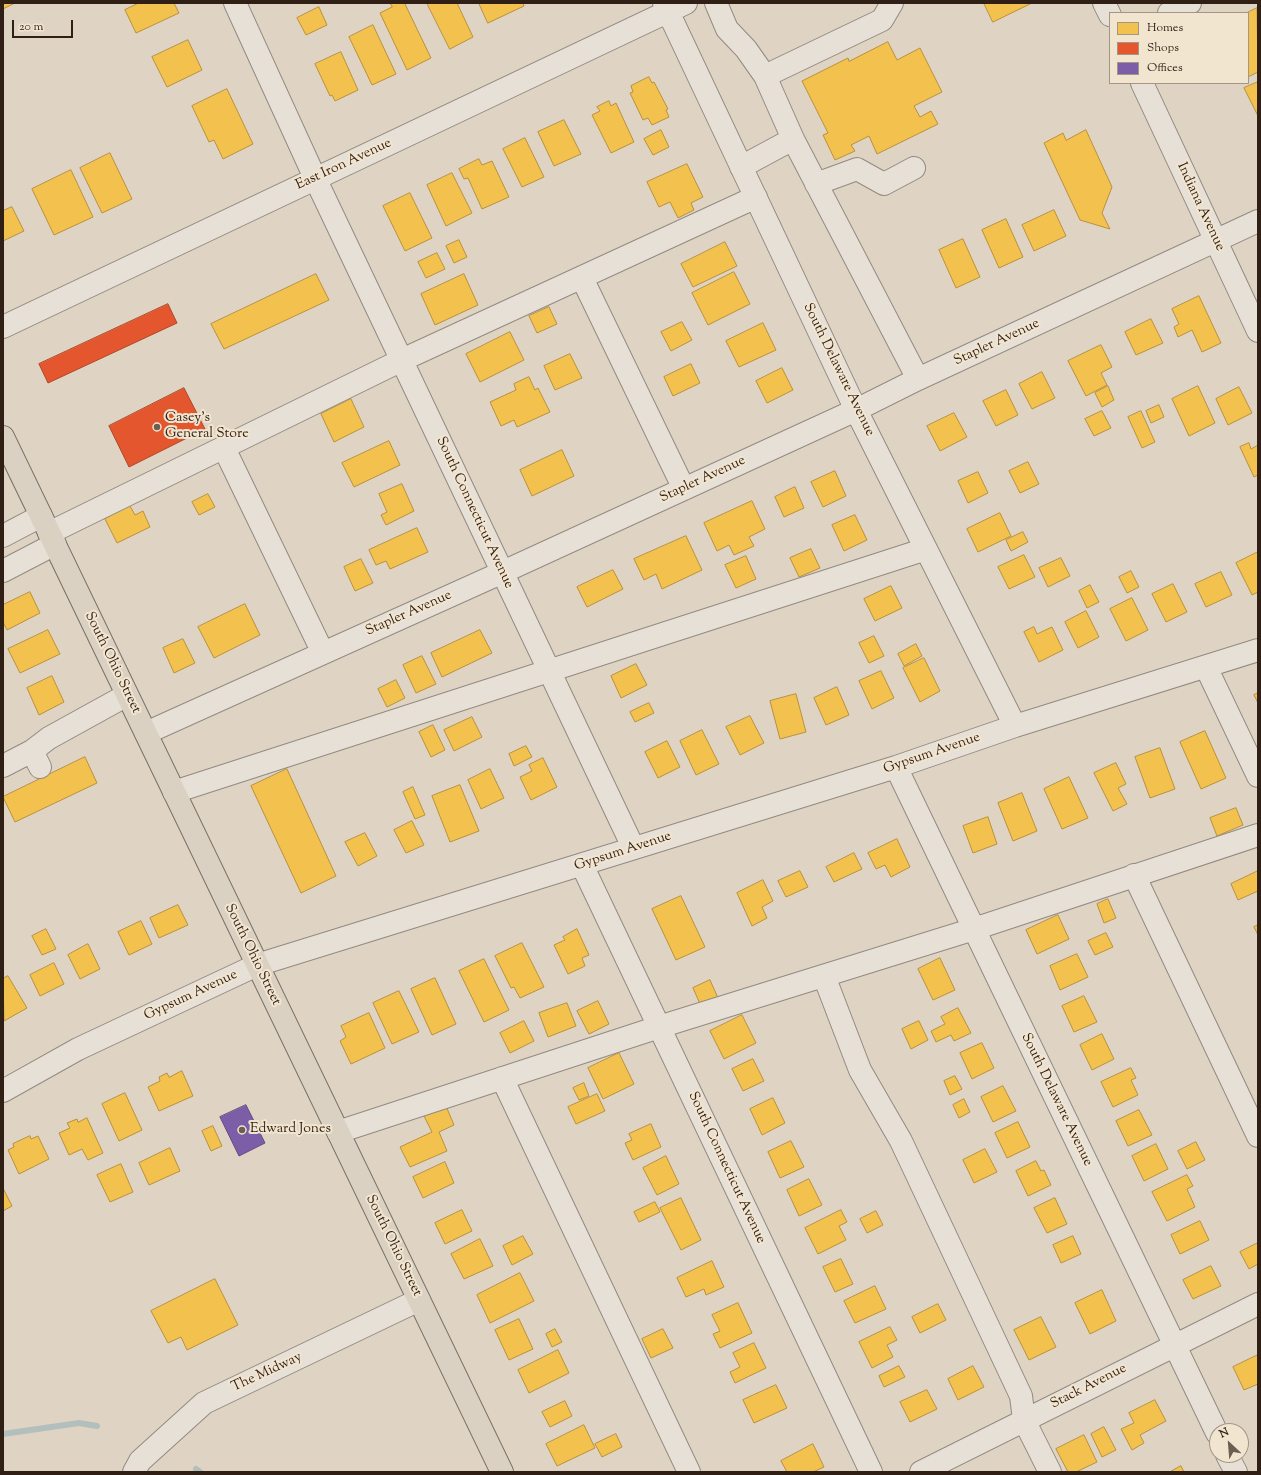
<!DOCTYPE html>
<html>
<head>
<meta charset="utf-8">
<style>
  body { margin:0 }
  #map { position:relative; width:1261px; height:1475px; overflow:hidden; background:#dfd4c3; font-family:"Sorts Mill Goudy",serif }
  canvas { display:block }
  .frame { position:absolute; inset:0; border:4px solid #301f15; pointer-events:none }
  .legend { position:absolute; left:1109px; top:12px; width:140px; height:72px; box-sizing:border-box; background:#f2e5d0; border:1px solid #a49685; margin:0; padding:5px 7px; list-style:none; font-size:12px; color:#301f15 }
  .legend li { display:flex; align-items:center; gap:8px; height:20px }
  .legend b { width:20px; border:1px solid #a49685 }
  .north { position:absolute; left:1209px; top:1423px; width:40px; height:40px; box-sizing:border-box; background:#f2e5d0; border:1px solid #a49685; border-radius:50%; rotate:334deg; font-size:11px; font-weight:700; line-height:16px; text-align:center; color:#301f15 }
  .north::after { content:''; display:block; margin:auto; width:14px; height:18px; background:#6d5e52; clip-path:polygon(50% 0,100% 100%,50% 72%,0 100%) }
  .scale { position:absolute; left:12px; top:20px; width:61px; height:18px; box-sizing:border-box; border:2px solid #301f15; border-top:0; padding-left:5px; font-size:12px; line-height:14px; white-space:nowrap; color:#301f15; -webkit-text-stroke:3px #f2e5d0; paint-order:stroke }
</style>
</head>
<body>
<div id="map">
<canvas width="1261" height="1475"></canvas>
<div class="frame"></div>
<ul class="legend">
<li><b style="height:11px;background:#f2c14e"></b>Homes</li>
<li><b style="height:11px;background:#e4572e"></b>Shops</li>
<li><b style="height:11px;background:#7b5ea7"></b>Offices</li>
</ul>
<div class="north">N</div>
<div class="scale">20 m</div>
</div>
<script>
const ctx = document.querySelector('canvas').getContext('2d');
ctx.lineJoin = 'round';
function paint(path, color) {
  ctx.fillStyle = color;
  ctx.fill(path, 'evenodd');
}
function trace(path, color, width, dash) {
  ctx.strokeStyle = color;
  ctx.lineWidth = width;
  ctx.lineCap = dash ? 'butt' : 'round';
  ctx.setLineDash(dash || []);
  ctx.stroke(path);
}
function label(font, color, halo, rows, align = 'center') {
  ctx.font = font + ' "Sorts Mill Goudy",serif';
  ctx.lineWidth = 4;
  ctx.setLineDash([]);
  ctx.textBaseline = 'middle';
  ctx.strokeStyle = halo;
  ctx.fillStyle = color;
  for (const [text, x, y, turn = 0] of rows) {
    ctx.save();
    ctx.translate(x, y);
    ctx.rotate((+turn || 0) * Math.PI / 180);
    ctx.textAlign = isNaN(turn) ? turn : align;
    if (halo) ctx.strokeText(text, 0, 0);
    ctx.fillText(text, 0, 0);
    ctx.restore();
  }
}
const homes = new Path2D(`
  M3,3h12l-12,6z
  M139,3h35l5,10 -43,20 -11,-23z
  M390,3h18l-3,1 26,54 -24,12 -27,-57 12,-6z
  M427,3h30l16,34 -23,12z
  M479,3h44l1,3 -36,17z
  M984,3h48l-39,19z
  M319,7l8,18 -21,10 -9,-17z
  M1257,8l1,64 -10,5 -1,-64z
  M373,25l23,49 -24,11 -23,-48z
  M188,40l14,30 -35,17 -15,-30z
  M888,42l9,18 23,-12 22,44 -28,14 6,11 11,-6 7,13 -61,30 -8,-18 -18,9 4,6 -20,9 -12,-25 5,-2 -26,-52 46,-23 1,3z
  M341,52l17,38 -23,11 -3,-6 -2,1 -15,-32z
  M649,77l3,6 2,-1 14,27 -2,1 3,7 -17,8 -4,-7 -5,2 -13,-27 3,-1 -2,-6z
  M1258,82v34l-14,-28z
  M227,89l26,55 -30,15 -9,-19 -5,2 -17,-36z
  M609,101l2,5 5,-3 18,39 -23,11 -19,-38 8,-4 -3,-4z
  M564,120l17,34 -27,12 -16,-34z
  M661,130l8,17 -16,8 -9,-16z
  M1086,130l26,57 -10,26 8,16 -30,-9 -36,-77 19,-10 3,7z
  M525,138l19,39 -22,10 -19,-38z
  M110,153l22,46 -30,14 -22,-45z
  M479,159l3,6 10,-4 17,36 -27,12 -14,-31 -4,1 -5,-10z
  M687,164l16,33 -12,6 3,7 -16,8 -8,-16 -11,5 -12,-25z
  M71,170l22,47 -39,18 -22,-46z
  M452,173l20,40 -26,13 -19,-41z
  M410,193l22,45 -27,13 -22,-45z
  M12,207l12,24 -21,10v-30z
  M1054,210l12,26 -32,15 -12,-26z
  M1006,219l17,38 -24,11 -17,-38z
  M963,239l17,38 -24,11 -17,-38z
  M459,240l8,17 -13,6 -8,-17z
  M725,242l12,24 -44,21 -12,-23z
  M437,253l8,16 -19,9 -8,-16z
  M734,272l16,32 -42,21 -16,-32z
  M316,274l13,26 -105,49 -13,-25z
  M464,274l14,31 -43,20 -14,-31z
  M1199,296l22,47 -19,9 -10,-22 -14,7 -4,-10 5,-3 -7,-15z
  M549,307l8,17 -20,9 -8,-17z
  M1151,319l12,24 -27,12 -11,-23z
  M682,322l10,18 -21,11 -10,-19z
  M763,323l13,27 -37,17 -13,-26z
  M510,332l14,28 -44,22 -14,-28z
  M1101,345l11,22 -11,6 6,12 -21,11 -18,-35z
  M570,354l12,24 -27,12 -11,-24z
  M691,364l9,19 -27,13 -9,-19z
  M782,368l11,22 -26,13 -11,-22z
  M1042,372l13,26 -23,11 -13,-25z
  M529,377l6,13 3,-2 12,24 -33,15 -3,-7 -13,6 -11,-24 26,-12 -2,-6z
  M1108,386l6,14 -12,7 -7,-14z
  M1198,386l17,37 -26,13 -17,-37z
  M1239,387l13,26 -24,12 -12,-26z
  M1006,390l12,25 -22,11 -13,-25z
  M351,399l13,28 -30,15 -13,-28z
  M1159,405l5,12 -13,6 -5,-12z
  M1102,411l9,17 -17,8 -9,-17z
  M1141,411l14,31 -13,6 -14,-31z
  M954,413l13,24 -27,14 -13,-25z
  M389,441l11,24 -46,22 -12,-24z
  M1249,443l2,6 7,-4v30l-4,2 -14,-30z
  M562,450l12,26 -42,20 -12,-26z
  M1028,462l11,22 -19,9 -11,-22z
  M835,471l11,25 -23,11 -12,-25z
  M978,472l10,21 -20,10 -10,-22z
  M402,484l12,27 -28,14 -5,-10 6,-3 -8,-18z
  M795,487l9,21 -20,9 -9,-20z
  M208,494l7,13 -16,8 -7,-13z
  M752,501l13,28 -16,8 5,9 -20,9 -5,-10 -12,6 -13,-28z
  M130,506l5,9 8,-4 7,16 -33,16 -12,-24z
  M1000,513l11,23 -33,16 -11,-23z
  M855,515l12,25 -23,11 -12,-26z
  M417,528l11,24 -38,17 -4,-8 -10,4 -7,-15z
  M1023,532l5,10 -17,9 -5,-11z
  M686,536l16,34 -40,19 -6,-15 -12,6 -10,-21z
  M811,549l9,19 -21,9 -9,-19z
  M1258,552v40l-6,3 -16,-32z
  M1024,555l11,22 -26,12 -11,-22z
  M746,556l10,23 -20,9 -11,-23z
  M1061,558l9,18 -22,11 -9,-19z
  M361,559l12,24 -18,8 -11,-24z
  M613,570l10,19 -36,18 -10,-20z
  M1131,571l8,16 -12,6 -8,-16z
  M1221,572l11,23 -26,12 -11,-23z
  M1173,584l14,28 -21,10 -14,-28z
  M1090,585l9,17 -12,6 -8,-17z
  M891,586l11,22 -27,13 -11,-22z
  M30,592l10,21 -33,17 -4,-8v-17z
  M1132,598l16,32 -22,11 -16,-32z
  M245,604l15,31 -46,23 -16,-31z
  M1086,611l13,26 -21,11 -13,-26z
  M1034,627l3,7 15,-7 11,23 -24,12 -15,-30z
  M48,630l12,24 -40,19 -12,-24z
  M480,630l12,23 -50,24 -11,-24z
  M874,636l10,20 -15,7 -10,-20z
  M183,639l12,24 -21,10 -11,-25z
  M916,644l6,12 -18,10 -6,-12z
  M422,656l14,28 -20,9 -13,-28z
  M924,658l16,33 -20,11 -17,-34z
  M636,664l11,21 -26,13 -10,-22z
  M881,671l13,27 -22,11 -13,-28z
  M52,676l12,26 -25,13 -12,-27z
  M396,680l9,18 -18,9 -9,-18z
  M837,687l12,28 -23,10 -12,-27z
  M1258,693v10l-4,-8z
  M796,694l10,38 -26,7 -10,-38z
  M649,703l5,10 -19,9 -5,-10z
  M750,716l14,27 -24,12 -14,-28z
  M472,717l10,20 -28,14 -10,-21z
  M433,725l12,25 -14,7 -12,-25z
  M702,730l17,34 -23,11 -16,-34z
  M1205,731l21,47 -25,11 -21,-47z
  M667,741l13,26 -22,11 -13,-26z
  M526,746l6,11 -18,9 -5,-12z
  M1160,748l15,41 -25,9 -15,-41z
  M85,757l12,26 -82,39 -12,-25z
  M543,758l14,29 -26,13 -11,-23 12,-6 -3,-6z
  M1116,763l10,21 -8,4 9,16 -14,7 -19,-38z
  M287,769l49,107 -35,17 -50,-107z
  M490,769l14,29 -23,11 -13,-29z
  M1069,777l19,41 -26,11 -18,-40z
  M460,785l19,46 -29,11 -18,-46z
  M413,787l12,28 -10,4 -12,-27z
  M1022,793l15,38 -24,10 -15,-38z
  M1236,808l7,17 -26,11 -7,-18z
  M988,817l9,27 -24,9 -10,-27z
  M412,821l12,24 -18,8 -12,-23z
  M365,833l12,23 -19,10 -13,-24z
  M897,839l13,28 -19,10 -6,-12 -9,4 -8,-16z
  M854,853l8,16 -28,13 -8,-15z
  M800,871l8,16 -22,10 -8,-16z
  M1258,871v20l-20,9 -7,-16z
  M763,880l10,21 -11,6 5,11 -15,8 -15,-33z
  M681,896l24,51 -29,13 -24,-51z
  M1108,899l8,19 -12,5 -7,-19z
  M178,905l10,20 -29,13 -9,-20z
  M1058,915l11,24 -32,15 -11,-24z
  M141,921l11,23 -23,11 -11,-23z
  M1258,925v10l-4,-8z
  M46,929l10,20 -14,6 -10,-19z
  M577,929l12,26 -7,3 3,8 -17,8 -14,-29 11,-5 -2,-3z
  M1106,933l7,14 -18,8 -7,-14z
  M522,943l22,44 -24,11 -6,-11 -3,1 -16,-32z
  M88,944l12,25 -20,10 -12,-24z
  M1077,954l11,23 -28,13 -10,-24z
  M940,958l15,32 -22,10 -15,-31z
  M484,959l25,51 -25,12 -25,-51z
  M54,963l10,21 -24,12 -10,-21z
  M8,976l19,32 -23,13 -1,-42z
  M435,978l21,46 -24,11 -21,-46z
  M710,980l8,18 -17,8 -8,-18z
  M399,991l20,41 -27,12 -19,-41z
  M1084,996l13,26 -23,10 -12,-26z
  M598,1001l11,23 -20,10 -12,-23z
  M567,1003l9,23 -28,11 -9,-24z
  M958,1008l13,25 -17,8 -3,-6 -15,7 -5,-11 14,-7 -4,-7z
  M369,1013l16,35 -34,16 -11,-23 6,-4 -5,-11z
  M742,1015l14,28 -32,16 -14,-28z
  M524,1021l10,20 -24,12 -10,-20z
  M919,1021l9,19 -17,9 -9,-20z
  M1102,1034l12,25 -22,11 -12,-25z
  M982,1043l12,25 -22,11 -12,-26z
  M619,1053l15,31 -31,15 -15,-31z
  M753,1059l11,22 -21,10 -11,-22z
  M1131,1068l5,10 -5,2 7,15 -25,12 -12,-25z
  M182,1071l11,25 -34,15 -11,-24 12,-6 -1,-4 8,-4 2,4z
  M955,1076l7,13 -12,6 -6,-14z
  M584,1083l5,13 -10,4 -6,-12z
  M1003,1086l13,25 -23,11 -12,-25z
  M125,1093l17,37 -23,11 -17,-37z
  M597,1094l8,17 -29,13 -8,-17z
  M773,1098l12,25 -23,12 -12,-26z
  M964,1099l6,13 -11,6 -6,-13z
  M446,1106l8,19 -15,7 8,19 -37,16 -10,-20 32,-15 -8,-16z
  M1139,1110l13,25 -24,11 -12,-25z
  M87,1118l16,35 -15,7 -6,-11 -13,6 -10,-22 11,-5 -3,-5 10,-4 1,3z
  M1018,1122l12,25 -23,11 -12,-25z
  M651,1124l10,23 -28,13 -8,-17 7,-3 -3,-6z
  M213,1126l9,20 -11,5 -9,-20z
  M30,1136l1,3 7,-3 11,23 -30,15 -11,-24 6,-3 -1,-3z
  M791,1141l13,26 -24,11 -12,-26z
  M1196,1142l9,18 -18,9 -9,-18z
  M1156,1144l12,25 -24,12 -12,-25z
  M170,1148l10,23 -31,14 -10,-22z
  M985,1149l12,23 -23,11 -11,-23z
  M666,1156l13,28 -22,11 -14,-27z
  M1036,1161l5,10 3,-1 7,15 -23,11 -12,-25z
  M445,1162l9,21 -31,15 -10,-21z
  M121,1164l12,28 -23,10 -13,-27z
  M1187,1175l6,11 -6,3 8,18 -28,14 -15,-29z
  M809,1179l13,26 -23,11 -12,-26z
  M3,1188l9,18 -9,5z
  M681,1198l20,42 -20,10 -21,-42z
  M1055,1198l12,26 -20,9 -13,-25z
  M655,1202l5,10 -21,10 -5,-10z
  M462,1210l10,21 -27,13 -10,-21z
  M841,1210l6,12 -8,4 7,14 -28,14 -13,-26z
  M876,1211l7,14 -16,8 -7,-14z
  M1200,1221l9,19 -29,14 -9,-19z
  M523,1236l10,18 -21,11 -9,-19z
  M1073,1236l8,18 -20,9 -8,-18z
  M480,1239l13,27 -29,13 -13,-25z
  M1258,1243v21l-9,5 -9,-17z
  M841,1259l12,25 -18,8 -12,-25z
  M712,1261l12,26 -18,8 -2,-6 -18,8 -9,-19z
  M1211,1266l10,20 -28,13 -10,-19z
  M520,1273l14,28 -44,22 -13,-28z
  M215,1279l23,46 -51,25 -6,-13 -13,6 -17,-32z
  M875,1286l11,23 -31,14 -11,-22z
  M1102,1290l14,31 -26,13 -15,-31z
  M738,1303l14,30 -32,15 -7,-14 7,-3 -8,-16z
  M938,1304l8,16 -26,13 -8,-16z
  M1041,1317l15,30 -27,13 -15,-30z
  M519,1319l14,30 -24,11 -14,-30z
  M890,1327l7,13 -10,5 6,12 -21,11 -13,-26z
  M555,1329l7,13 -10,5 -6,-13z
  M663,1329l10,19 -22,10 -9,-19z
  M754,1343l12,25 -31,15 -5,-11 10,-5 -7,-14z
  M558,1350l11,23 -40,20 -11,-23z
  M1258,1355v29l-14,6 -11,-23z
  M899,1366l6,11 -21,10 -5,-11z
  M973,1366l11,21 -26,13 -10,-21z
  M776,1385l11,23 -33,15 -11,-23z
  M927,1390l10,19 -27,13 -10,-20z
  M1155,1400l11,21 -26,14 4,8 -12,7 -11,-21 13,-6 -5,-10z
  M565,1401l7,15 -22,11 -8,-15z
  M584,1425l11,23 -38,18 -11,-22z
  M1104,1427l12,23 -14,7 -11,-23z
  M616,1434l6,13 -20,10 -7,-13z
  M1084,1435l13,27 -21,10h-8l-12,-23z
  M813,1444l11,23 -11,5h-26l-6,-11z
  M1181,1466l3,6h-14z`);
const shops = new Path2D(`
  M168,304l9,19 -129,60 -9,-19z
  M184,388l21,41 -76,38 -20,-41z`);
const offices = new Path2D(`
  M246,1105l19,38 -26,13 -19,-39z`);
const stream = new Path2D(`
  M3,1434l76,-11 18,3
  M196,1469l4,3`);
const minor = new Path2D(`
  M235,3l80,175 318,669
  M664,3l192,407 159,316
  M716,3l11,26 19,20 19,27 28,63 -52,28
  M1104,3l6,12
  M1169,13l21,-10
  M765,76l117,-56 10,-17
  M1142,83l116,248
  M793,139l125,240
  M816,184l41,-15 27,15 30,-16
  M582,278l102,211
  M3,327l683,-324
  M224,448l99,205
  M49,533l353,-173 354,-163
  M3,536l38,-20
  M3,571l52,-27
  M1206,667l52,109
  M146,733l357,-161 353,-162 62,-31 340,-158
  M3,766l29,-15
  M40,767l-8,-16 17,-13 78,-43
  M896,767l321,666
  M174,792l752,-243
  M582,865l289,607
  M1134,875l124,261
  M824,976l36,94 41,71 120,255 3,24 26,52
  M502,1078l187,394
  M3,1091l75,-42 179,-84 639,-198 119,-41 243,-76
  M338,1132l321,-105 315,-98 284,-94
  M1227,1455l9,17
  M134,1472l6,-11 64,-58 215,-103
  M921,1472l337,-168`);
const major = new Path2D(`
  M3,437l499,1035`);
const markers = [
  [157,427,4,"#6d5e52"],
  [242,1130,4,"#6d5e52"]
];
const streetNames = [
  ["East Iron Avenue",344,165,-25],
  ["Indiana Avenue",1200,207,65],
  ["Stapler Avenue",997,343,-25],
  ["South Delaware Avenue",838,370,64],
  ["Stapler Avenue",703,480,-25],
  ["South Connecticut Avenue",474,513,65],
  ["Stapler Avenue",409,614,-24],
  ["South Ohio Street",112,663,64],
  ["Gypsum Avenue",932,754,-19],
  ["Gypsum Avenue",623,852,-18],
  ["South Ohio Street",252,955,64],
  ["Gypsum Avenue",191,996,-25],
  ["South Delaware Avenue",1056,1100,64],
  ["South Connecticut Avenue",726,1168,65],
  ["South Ohio Street",393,1246,64],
  ["The Midway",267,1373,-25],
  ["Stack Avenue",1089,1387,-27]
];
const poiNames = [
  ["Casey's",165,419],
  ["General Store",165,435],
  ["Edward Jones",250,1130]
];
paint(homes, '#f2c14e');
trace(homes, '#b8903d', 1);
paint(shops, '#e4572e');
trace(shops, '#ae4626', 1);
paint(offices, '#7b5ea7');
trace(offices, '#644b7b', 1);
trace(stream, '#b2bfbd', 6);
trace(minor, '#938a80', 24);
trace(major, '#7a7268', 24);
trace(minor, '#e6e0d7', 22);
trace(major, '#dad1c2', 22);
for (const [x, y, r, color] of markers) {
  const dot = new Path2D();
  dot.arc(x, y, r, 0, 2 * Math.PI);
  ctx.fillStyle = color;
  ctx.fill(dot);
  trace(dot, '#f2e5d0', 1.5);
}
label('14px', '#301f15', '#f2e5d0', streetNames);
label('14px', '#301f15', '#f2e5d0', poiNames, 'left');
</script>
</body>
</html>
